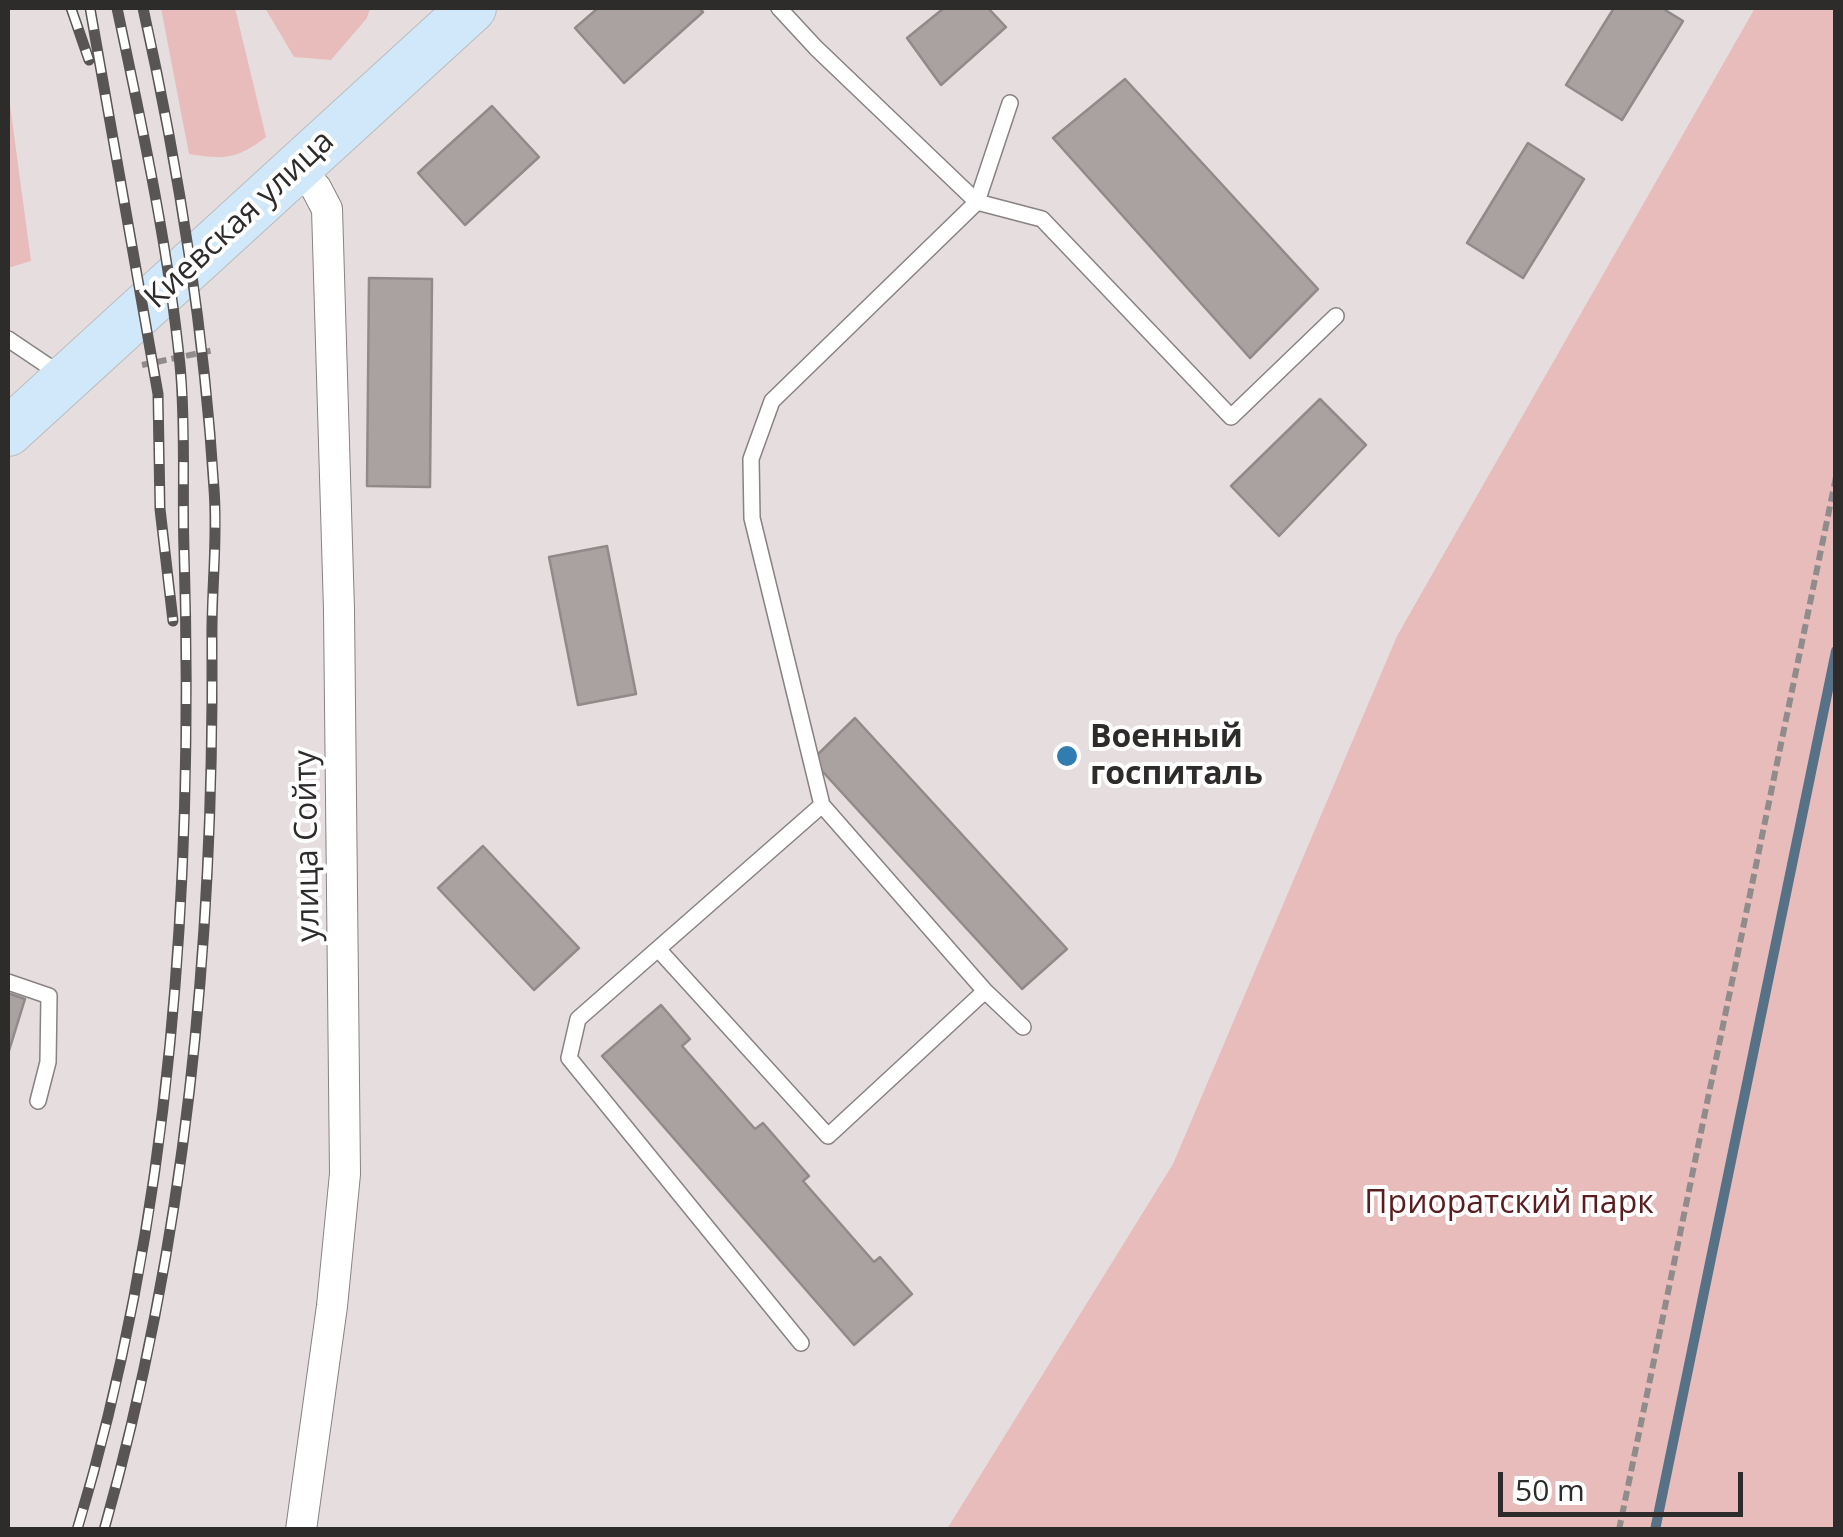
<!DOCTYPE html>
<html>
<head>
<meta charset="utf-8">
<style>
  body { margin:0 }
  #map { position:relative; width:1843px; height:1537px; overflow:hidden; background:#e6dede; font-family:"Open Sans",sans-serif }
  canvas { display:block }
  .frame { position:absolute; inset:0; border:10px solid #2e2b2b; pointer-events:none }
  .scale { position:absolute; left:1498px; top:1472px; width:245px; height:45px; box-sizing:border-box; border:5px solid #2e2b2b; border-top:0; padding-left:12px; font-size:30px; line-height:35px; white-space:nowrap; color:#2e2b2b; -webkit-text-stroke:8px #fff; paint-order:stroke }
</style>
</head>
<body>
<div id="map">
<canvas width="1843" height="1537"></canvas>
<div class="frame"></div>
<div class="scale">50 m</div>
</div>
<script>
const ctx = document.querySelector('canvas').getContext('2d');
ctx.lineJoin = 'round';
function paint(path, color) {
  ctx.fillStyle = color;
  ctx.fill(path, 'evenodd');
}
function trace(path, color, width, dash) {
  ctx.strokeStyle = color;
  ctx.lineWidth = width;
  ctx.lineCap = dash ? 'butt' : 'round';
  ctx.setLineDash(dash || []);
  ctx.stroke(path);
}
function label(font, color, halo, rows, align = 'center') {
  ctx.font = font + ' "Open Sans",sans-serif';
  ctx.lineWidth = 8;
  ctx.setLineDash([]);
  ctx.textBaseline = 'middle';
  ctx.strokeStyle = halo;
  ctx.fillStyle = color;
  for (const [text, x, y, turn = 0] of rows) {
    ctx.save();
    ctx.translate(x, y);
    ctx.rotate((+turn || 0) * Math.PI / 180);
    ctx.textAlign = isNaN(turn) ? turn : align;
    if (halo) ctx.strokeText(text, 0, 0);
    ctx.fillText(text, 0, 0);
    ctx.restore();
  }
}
const green = new Path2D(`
  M161,8h74l31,129c-29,22 -41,23 -77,17z
  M265,8h105l-3,10 -36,42 -37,-3z
  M1755,8h80v1521h-888l226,-365 224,-528z
  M8,90l23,171 -23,7z`);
const stream = new Path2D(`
  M1655,1530l181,-879`);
const building = new Path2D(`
  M598,8h101l4,4 -79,71 -49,-55z
  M944,8h44l18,19 -65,58 -34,-47z
  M1614,8h48l21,13 -61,99 -56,-35z
  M1125,79l193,210 -68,69 -197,-220z
  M492,106l47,51 -74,68 -47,-52z
  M1528,143l56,36 -61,99 -56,-35z
  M369,278l63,1 -2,208 -63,-1z
  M1320,399l46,46 -87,91 -48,-50z
  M607,546l29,148 -58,11 -29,-148z
  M855,718l212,231 -45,40 -210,-229z
  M483,846l96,102 -45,42 -96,-102z
  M8,993l17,6 -17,55z
  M661,1005l29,34 -8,7 73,83 8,-6 46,53 -6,5 71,81 6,-5 32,37 -58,51 -252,-289z`);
const path = new Path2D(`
  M142,365l72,-15
  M1619,1530l217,-1053`);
const service = new Path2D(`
  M779,8l37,40 161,154 -205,199 -21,58 1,59 70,287 163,186 38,36
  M1010,103l-33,99 65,17 189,198 105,-101
  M8,339l55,37
  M658,949l170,187 157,-145
  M8,982l41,14 -1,66 -10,39
  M801,1343l-232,-285 9,-39 244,-214`);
const minor = new Path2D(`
  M297,168l19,20 11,21 12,401 6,564 -13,132 -31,224`);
const primary = new Path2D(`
  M8,432l464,-424`);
const rail = new Path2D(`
  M71,8l18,52
  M90,8l68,386 2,115 13,112
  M77,1530c95,-314 117,-654 107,-980 -2,-61 2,-124 -4,-185 -12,-120 -38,-239 -63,-357
  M104,1530c82,-290 110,-587 108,-887 -1,-51 6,-103 2,-154 -10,-161 -36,-324 -71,-481`);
const markers = [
  [1067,756,12,"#327db0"]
];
const streetNames = [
  ["Киевская улица",240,220,-43],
  ["улица Сойту",308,846,-91]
];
const poiNames = [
  ["Военный",1090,738],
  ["госпиталь",1090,775]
];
const parkNames = [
  ["Приоратский парк",1509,1204]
];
paint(green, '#e7bcba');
trace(stream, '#577287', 10);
paint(building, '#a9a2a1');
trace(building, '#918a8a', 2.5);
trace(service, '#898282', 18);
trace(minor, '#898282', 32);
trace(primary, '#bcbbbb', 50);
trace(path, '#918c8c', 6, [10, 5]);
trace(service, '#fff', 15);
trace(minor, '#fff', 30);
trace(primary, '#d1e8fa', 48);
trace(rail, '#595555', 11);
trace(rail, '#fff', 8, [22]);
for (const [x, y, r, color] of markers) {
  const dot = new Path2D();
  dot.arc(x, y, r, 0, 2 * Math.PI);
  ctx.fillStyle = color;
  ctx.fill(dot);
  trace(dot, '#fff', 4);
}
label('32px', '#2e2b2b', '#fff', streetNames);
label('bold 32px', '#2e2b2b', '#fff', poiNames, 'left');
label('32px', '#5b1c1f', '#fff', parkNames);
</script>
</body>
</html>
